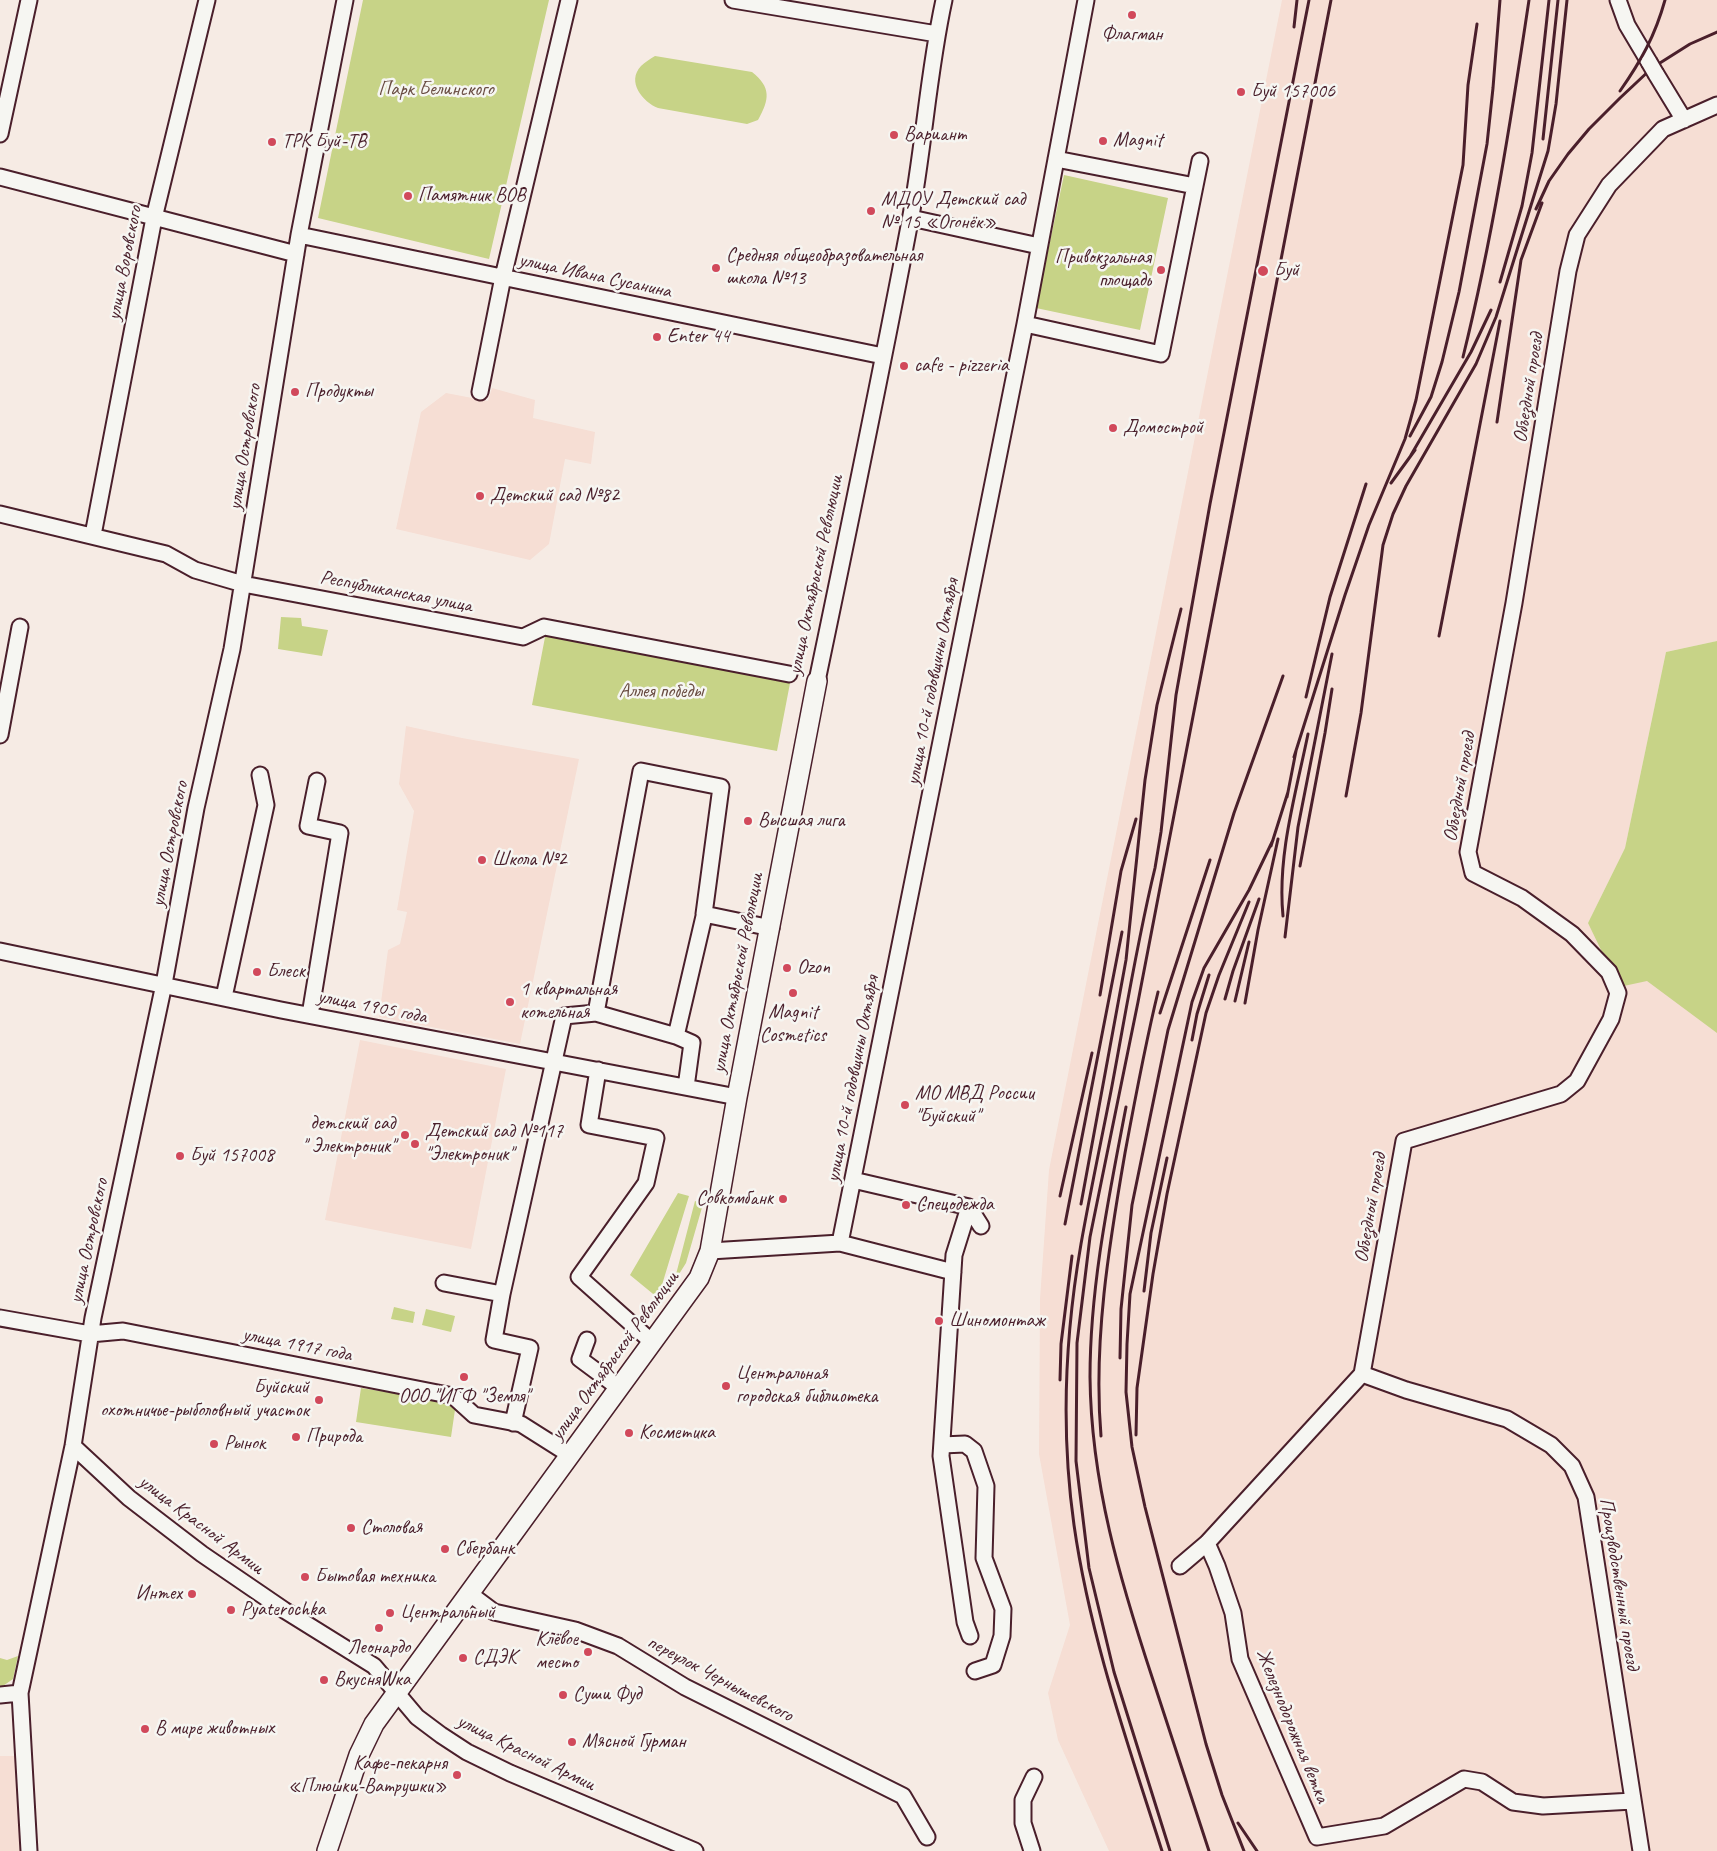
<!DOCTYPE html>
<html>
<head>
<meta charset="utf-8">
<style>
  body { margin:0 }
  canvas { display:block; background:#f6ebe4 }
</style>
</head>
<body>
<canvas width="1717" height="1851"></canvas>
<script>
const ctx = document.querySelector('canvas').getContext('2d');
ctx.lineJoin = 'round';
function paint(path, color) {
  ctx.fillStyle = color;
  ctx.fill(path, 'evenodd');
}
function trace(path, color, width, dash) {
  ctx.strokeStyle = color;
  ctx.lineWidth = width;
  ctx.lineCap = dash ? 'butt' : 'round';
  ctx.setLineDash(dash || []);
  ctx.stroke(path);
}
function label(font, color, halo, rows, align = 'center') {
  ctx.font = font + ' Caveat,sans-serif';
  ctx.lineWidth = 5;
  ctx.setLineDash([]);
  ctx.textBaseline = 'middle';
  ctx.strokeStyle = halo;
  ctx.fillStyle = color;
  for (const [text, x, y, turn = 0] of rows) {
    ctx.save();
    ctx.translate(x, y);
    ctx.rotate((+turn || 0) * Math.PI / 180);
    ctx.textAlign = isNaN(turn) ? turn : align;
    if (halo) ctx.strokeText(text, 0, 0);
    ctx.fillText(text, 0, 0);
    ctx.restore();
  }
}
const built = new Path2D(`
  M1282,0h435v641l-51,11 -41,196 -37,75 81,23 48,37v868h-608l-51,-111 -10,-47 22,-68 -31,-171 1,-155 9,-129z
  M492,388l43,12 -2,18 62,14 -4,32 -26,-5 -16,85 -19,16 -134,-31 25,-117 25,-19 42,8z
  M406,726l56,12 117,21 -59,285 -141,-27 9,-67 12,-6 7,-32 -10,-2 17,-99 -15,-27z
  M360,1040l146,29 -35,180 -146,-29z
  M0,1756h17l4,95h-21z`);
const green = new Path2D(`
  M363,0h186l-60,259 -171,-41z
  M655,56l97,16c19,15 18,27 6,48l-11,4 -89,-16c-15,-6 -32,-26 -17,-42 4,-4 9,-7 14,-10z
  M1064,175l104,23 -28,132 -104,-22z
  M281,617l20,1 1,8 26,4 -6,26 -44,-7z
  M546,632l245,46 -14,73 -245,-46z
  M1717,641v392l-70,-52 -28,6 -31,-64 37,-75 41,-196z
  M678,1193l11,3 -31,102 -28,-23z
  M695,1201l8,3 -17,59 -12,19z
  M394,1307l21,5 -2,11 -22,-4z
  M426,1309l29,7 -4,16 -29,-7z
  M361,1388l95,15 -5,34 -95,-15z
  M18,1656l-5,23 -13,9v-30l7,2z`);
const minor = new Path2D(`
  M733,0l204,34
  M1618,0l9,25 22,37
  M1656,74l28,46
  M0,134l29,-134
  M1056,159l139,27
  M0,177l296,77
  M911,218l128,28
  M299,235l584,121
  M1025,324l136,30 39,-193
  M480,392l23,-115 66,-277
  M0,514l166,40 29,16 48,14 280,53 21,-10 245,47
  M93,535l61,-317 53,-218
  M817,681c32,-153 64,-307 93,-460 14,-74 18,-148 34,-221
  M0,735l20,-108
  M0,951l281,59 456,87
  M224,997l42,-192 -6,-30
  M596,1013l80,23
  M310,1015l30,-182 -32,-7 9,-45
  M598,1070l-9,55 67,13 -10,45 -67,94 73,65
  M686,1087l6,-44 -16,-7 29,-124
  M853,1180l116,27 12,19
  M969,1207l-15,48 -13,201 24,166 5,14
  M840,1243l185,-919 61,-324
  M710,1251l130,-8 113,29
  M444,1283l58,11
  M0,1318l90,16 33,-3 330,65 21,19 47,9 49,31
  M587,1340l-7,19 39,29
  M1362,1374l44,16 101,29 44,26 21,21 14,31 55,354
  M513,1423l17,-75 -36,-8 8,-46 62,-278 32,-3 45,-242 80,16 -17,127 67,14
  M942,1445l23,-1 9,7 12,35 -2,72 19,51 -1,27 -9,29 -18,6
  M73,1446l56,52 73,56 82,56 90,56 43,51 24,18 26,17 43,21 185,78
  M1207,1543l10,23 16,47 7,46 77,178 67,-11 80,-47 18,3 31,20 30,4 90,-5
  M1180,1566l27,-23 155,-169 42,-233 157,-47 16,-13 34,-62 7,-26 -9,-21 -37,-38 -50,-36 -49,-25 -5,-21 46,-249 54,-332 9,-36 32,-50 54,-56 54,-24
  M470,1594l24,18 81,18 43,16 67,41 218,109 24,41
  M0,1695l20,-2
  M29,1851l-9,-158 53,-247 20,-128 71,-334 32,-176 36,-159 67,-414 46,-235
  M1032,1851l-9,-28v-23l11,-23`);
const major = new Path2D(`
  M327,1851l32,-96 15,-31 325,-446 11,-27 27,-154 80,-416`);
const rail = new Path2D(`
  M1294,27l3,-27
  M1620,91c21,-30 35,-55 45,-91
  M1543,139l15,-139
  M1536,209l13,-28 19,-27 21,-25 31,-31 32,-30 38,-24 27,-12
  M1500,282l22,-76 10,-53 17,-153
  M1463,357c29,-117 48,-237 66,-357
  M1497,422l24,-162 21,-57
  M1410,436l21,-39 11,-35 17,-70 28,-148 6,-56 7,-88
  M1411,455l60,-103 20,-42
  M1391,483l24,-33
  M1439,636l61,-315
  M1306,697l24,-100 36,-113
  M1294,757l51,-162 24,-70 36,-86 11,-39 47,-235 5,-80 9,-61
  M1346,796l15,-83 22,-168 10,-31 13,-28 70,-122 20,-47 52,-166 8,-47 11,-104
  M1287,797l9,-46
  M1271,846l17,-54
  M1300,866l25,-133 7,-44
  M1283,916c-6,-60 13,-123 25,-182
  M1285,937l13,-110 34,-173
  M1100,995l21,-124 15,-52
  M1225,999l8,-28 26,-72
  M1235,1001l14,-59
  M1245,1003l13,-73 20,-91
  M1160,1013l50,-153
  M1192,1040l5,-26 12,-39
  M1126,1107c-17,89 -36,179 -36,270 1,106 30,203 63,303 19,57 37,114 56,171
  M1060,1196l32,-143
  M1081,1204l45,-244 19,-180 12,-75 24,-96
  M1065,1224l57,-292
  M1144,1291l7,-58 16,-75
  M1120,1358l1,-49 11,-104 36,-175 66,-217 49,-137
  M1060,1380l1,-36 11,-88
  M1136,1435l1,-47 16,-114 14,-80 39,-181 13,-38 30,-73
  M1101,1436c-8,-94 8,-191 24,-283 10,-54 20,-108 33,-161
  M1238,1823l19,28
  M1162,1851c-34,-107 -72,-214 -88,-326 -13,-92 -9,-189 7,-281 9,-51 20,-102 30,-153 14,-74 26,-149 44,-223l6,-36 15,-137 34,-191 99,-504
  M1170,1851l-56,-179 -25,-104 -13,-107 1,-118 13,-106 48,-235 193,-1002
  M1244,1851l-22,-56 -16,-51 -61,-237 -13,-60 -6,-55 1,-48 3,-50 62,-292 12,-34 45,-78 24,-50`);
const minorBridge = new Path2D(`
  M1649,62l7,12`);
const markers = [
  [1132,15,5,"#d1495b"],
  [1241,92,5,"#d1495b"],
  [894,135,5,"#d1495b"],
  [1103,141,5,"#d1495b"],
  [272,142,5,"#d1495b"],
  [408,196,5,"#d1495b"],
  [871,211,5,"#d1495b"],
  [716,268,5,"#d1495b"],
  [1161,270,5,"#d1495b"],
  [1263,271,6,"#d1495b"],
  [657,337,5,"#d1495b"],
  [904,366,5,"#d1495b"],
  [295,392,5,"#d1495b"],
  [1113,428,5,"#d1495b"],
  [480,496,5,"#d1495b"],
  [748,821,5,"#d1495b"],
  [482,860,5,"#d1495b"],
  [787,968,5,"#d1495b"],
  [257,972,5,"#d1495b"],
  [793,993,5,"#d1495b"],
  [510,1002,5,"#d1495b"],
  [905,1105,5,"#d1495b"],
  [405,1135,5,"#d1495b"],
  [415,1144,5,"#d1495b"],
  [180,1156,5,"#d1495b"],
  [783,1199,5,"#d1495b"],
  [906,1205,5,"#d1495b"],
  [939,1321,5,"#d1495b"],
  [464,1377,5,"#d1495b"],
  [726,1386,5,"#d1495b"],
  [319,1400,5,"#d1495b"],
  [629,1433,5,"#d1495b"],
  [296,1437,5,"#d1495b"],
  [214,1444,5,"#d1495b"],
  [351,1528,5,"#d1495b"],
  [445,1549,5,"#d1495b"],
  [305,1577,5,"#d1495b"],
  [192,1594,5,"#d1495b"],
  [231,1610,5,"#d1495b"],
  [390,1613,5,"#d1495b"],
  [379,1628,5,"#d1495b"],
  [588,1652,5,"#d1495b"],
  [463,1658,5,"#d1495b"],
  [324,1680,5,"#d1495b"],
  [563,1695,5,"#d1495b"],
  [145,1729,5,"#d1495b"],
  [572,1742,5,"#d1495b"],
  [457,1775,5,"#d1495b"]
];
const poiNames = [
  ["Флагман",1132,35,"center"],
  ["Буй 157006",1251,92],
  ["Вариант",904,135],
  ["Magnit",1113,141],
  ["ТРК Буй-ТВ",282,142],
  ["Памятник ВОВ",418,196],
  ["МДОУ Детский сад",881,200],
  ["№ 15 «Огонёк»",881,223],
  ["Средняя общеобразовательная",726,256],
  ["школа №13",726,279],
  ["Привокзальная",1151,258,"right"],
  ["площадь",1151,281,"right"],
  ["Буй",1274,271],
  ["Enter 44",667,337],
  ["cafe - pizzeria",914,366],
  ["Продукты",305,392],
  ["Домострой",1123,428],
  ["Детский сад №82",490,496],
  ["Высшая лига",758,821],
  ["Школа №2",492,860],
  ["Ozon",797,968],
  ["Блеск",267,972],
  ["1 квартальная",520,990],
  ["котельная",520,1013],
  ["Magnit",793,1013,"center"],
  ["Cosmetics",793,1036,"center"],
  ["МО МВД России",915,1094],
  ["\"Буйский\"",915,1117],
  ["детский сад",395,1124,"right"],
  ["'' Электроник\"",395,1147,"right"],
  ["Детский сад №117",425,1132],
  ["\"Электроник\"",425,1155],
  ["Буй 157008",190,1156],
  ["Совкомбанк",773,1199,"right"],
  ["Спецодежда",916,1205],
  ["Шиномонтаж",949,1321],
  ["Центральная",736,1374],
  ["городская библиотека",736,1397],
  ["Буйский",309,1388,"right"],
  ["охотничье-рыболовный участок",309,1411,"right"],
  ["ООО \"ИГФ \"Земля\"",464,1397,"center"],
  ["Косметика",639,1433],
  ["Природа",306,1437],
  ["Рынок",224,1444],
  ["Столовая",361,1528],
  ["Сбербанк",455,1549],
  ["Бытовая техника",315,1577],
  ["Интех",182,1594,"right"],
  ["Pyaterochka",241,1610],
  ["Центральный",400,1613],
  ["Клёвое",578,1640,"right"],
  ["место",578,1663,"right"],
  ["Леонардо",379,1648,"center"],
  ["СДЭК",473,1658],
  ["ВкусняWка",334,1680],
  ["Суши Фуд",573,1695],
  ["В мире животных",155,1729],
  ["Мясной Гурман",582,1742],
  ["Кафе-пекарня",447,1764,"right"],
  ["«Плюшки-Ватрушки»",447,1787,"right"]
];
const parkNames = [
  ["Парк Белинского",436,90],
  ["Аллея победы",661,692]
];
const streetNames = [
  ["улица Воровского",125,263,-79],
  ["улица Ивана Сусанина",595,276,12],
  ["Объездной проезд",1529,388,-81],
  ["улица Островского",245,447,-81],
  ["улица Октябрьской Революции",816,575,-78],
  ["Республиканская улица",396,592,11],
  ["улица 10-й годовщины Октября",933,682,-79],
  ["Объездной проезд",1460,787,-80],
  ["улица Островского",170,844,-79],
  ["улица Октябрьской Революции",738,973,-79],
  ["улица 1905 года",372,1007,11],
  ["улица 10-й годовщины Октября",853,1079,-79],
  ["Объездной проезд",1371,1208,-80],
  ["улица Островского",89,1241,-78],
  ["улица 1917 года",297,1345,11],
  ["улица Октябрьской Революции",615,1356,-54],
  ["улица Красной Армии",201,1525,37],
  ["Производственный проезд",1619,1584,81],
  ["переулок Чернышевского",720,1679,28],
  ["Железнодорожная ветка",1292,1726,68],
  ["улица Красной Армии",526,1753,26]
];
paint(built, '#f6ded4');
paint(green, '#c7d387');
trace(minor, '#4a1f2b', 19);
trace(major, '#4a1f2b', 22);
trace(minor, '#f6f6f2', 15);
trace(major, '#f6f6f2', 19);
trace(rail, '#4a1f2b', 3);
trace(minorBridge, '#4a1f2b', 19, []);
trace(minorBridge, '#f6f6f2', 15);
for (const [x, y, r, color] of markers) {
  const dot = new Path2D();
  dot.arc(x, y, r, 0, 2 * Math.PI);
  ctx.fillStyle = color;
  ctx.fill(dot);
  trace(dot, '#f6f6f2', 2);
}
label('20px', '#4a1f2b', '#f6f6f2', poiNames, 'left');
label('20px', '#694c42', '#f6f6f2', parkNames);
label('20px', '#4a1f2b', '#f6f6f2', streetNames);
</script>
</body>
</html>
